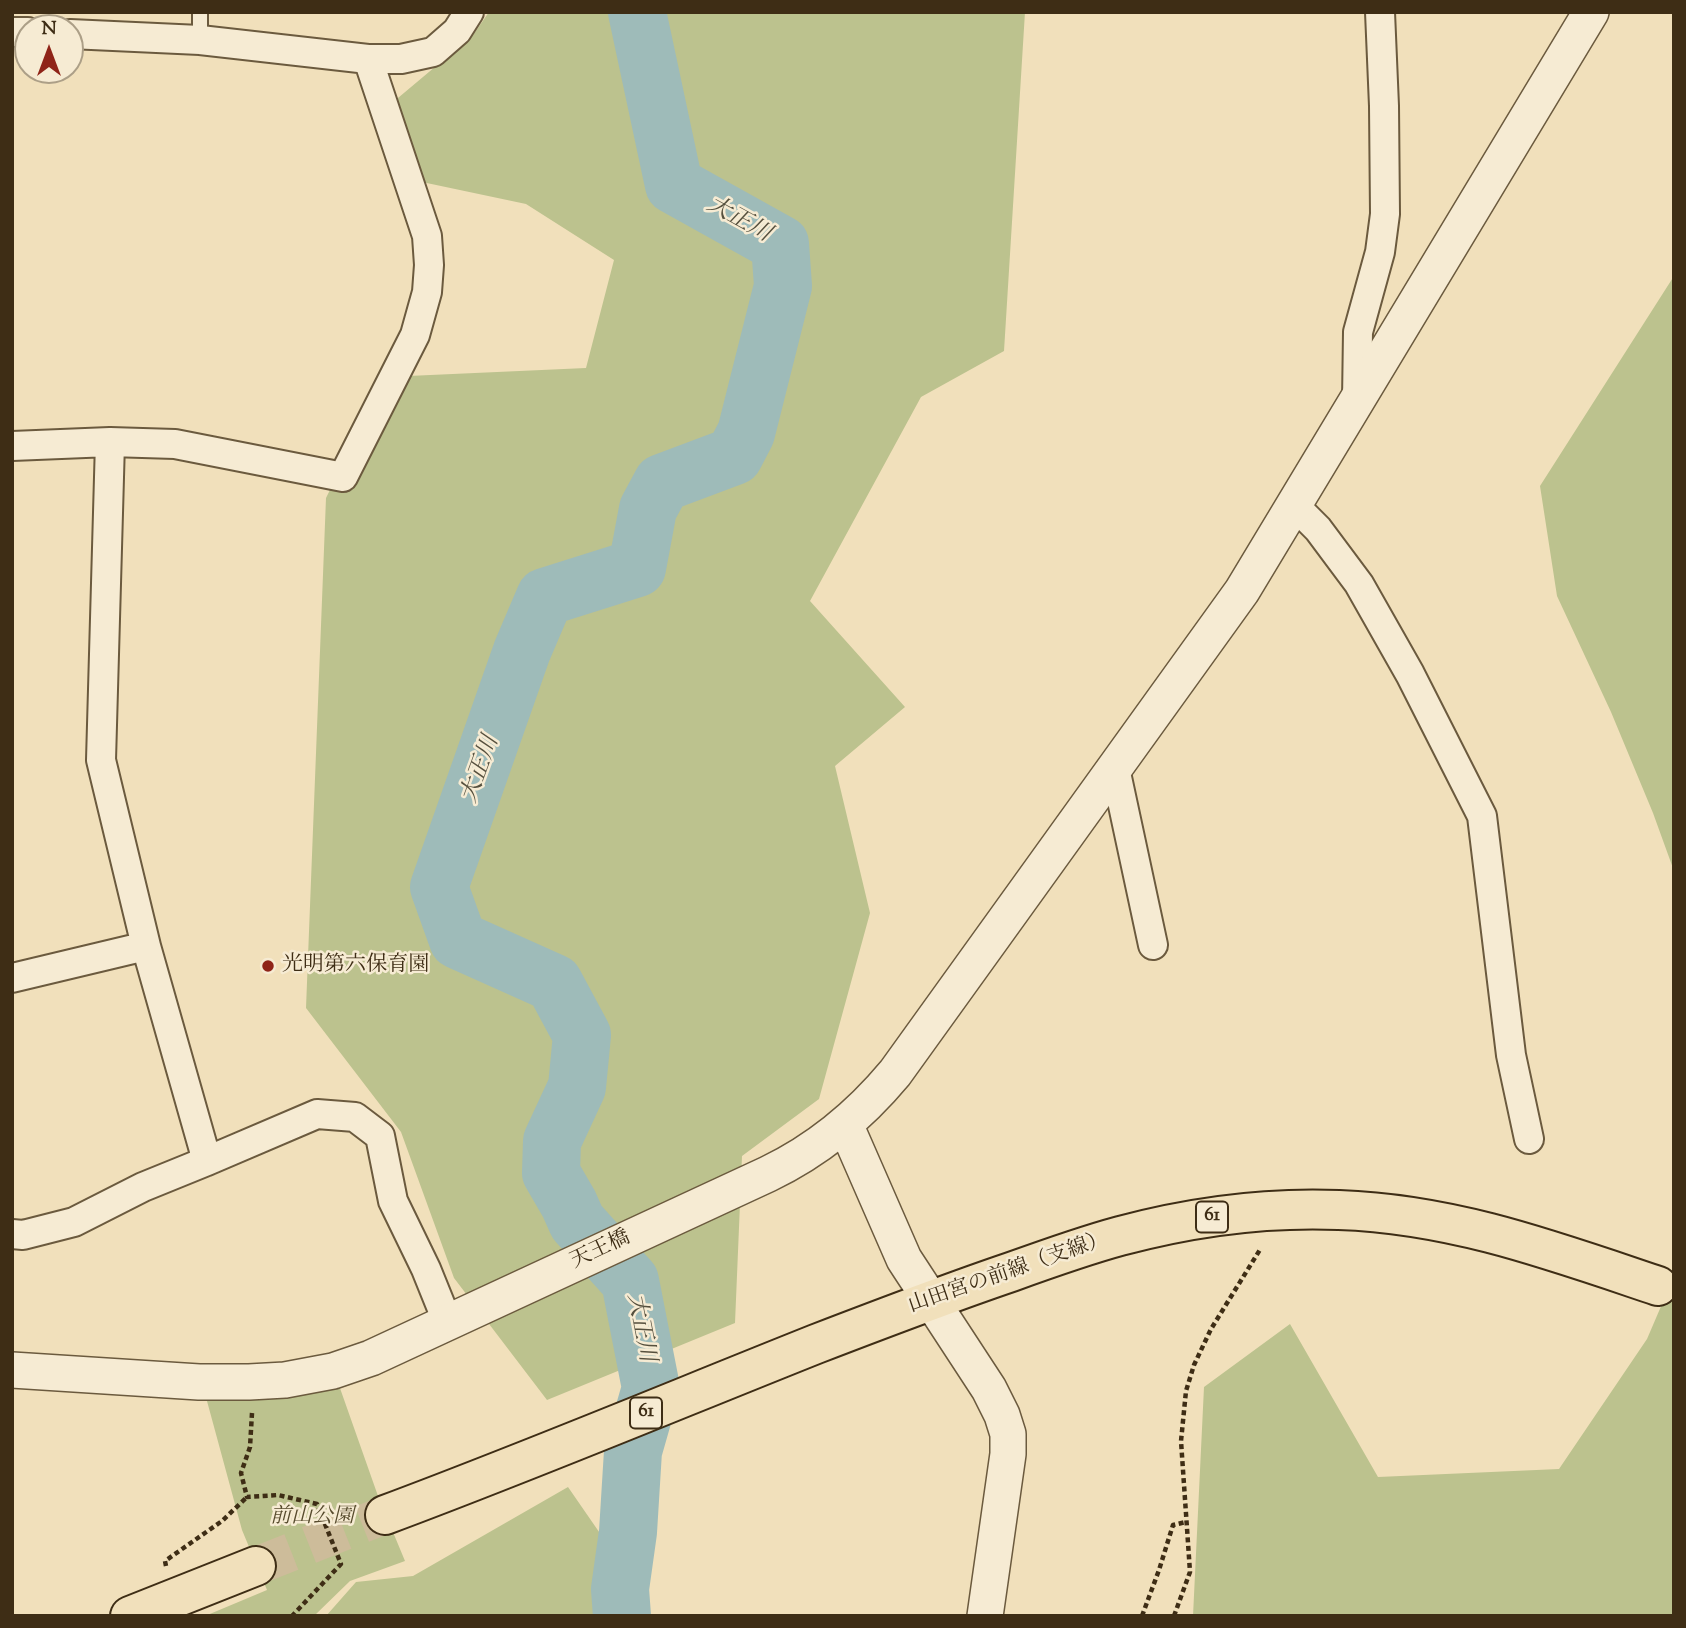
<!DOCTYPE html>
<html>
<head>
<meta charset="utf-8">
<style>
  body { margin:0 }
  #map { position:relative; width:1686px; height:1628px; overflow:hidden; background:#f1e0bb; font-family:"Sorts Mill Goudy",serif }
  canvas { display:block }
  .frame { position:absolute; inset:0; border:14px solid #3e2d15; pointer-events:none }
  .north { position:absolute; left:14px; top:14px; width:70px; height:70px; box-sizing:border-box; background:#f6ebd3; border:2px solid #ac9f87; border-radius:50%; rotate:0deg; font-size:19px; font-weight:700; line-height:28px; text-align:center; color:#3e2d15 }
  .north::after { content:''; display:block; margin:auto; width:24px; height:32px; background:#8f2418; clip-path:polygon(50% 0,100% 100%,50% 72%,0 100%) }
</style>
</head>
<body>
<div id="map">
<canvas width="1686" height="1628"></canvas>
<div class="frame"></div>
<div class="north">N</div>
</div>
<script>
const ctx = document.querySelector('canvas').getContext('2d');
ctx.lineJoin = 'round';
function paint(path, color) {
  ctx.fillStyle = color;
  ctx.fill(path, 'evenodd');
}
function trace(path, color, width, dash) {
  ctx.strokeStyle = color;
  ctx.lineWidth = width;
  ctx.lineCap = dash ? 'butt' : 'round';
  ctx.setLineDash(dash || []);
  ctx.stroke(path);
}
function label(font, color, halo, rows, align = 'center') {
  ctx.font = font + ' "Sorts Mill Goudy","Noto Serif JP",serif';
  ctx.lineWidth = 5;
  ctx.setLineDash([]);
  ctx.textBaseline = 'middle';
  ctx.strokeStyle = halo;
  ctx.fillStyle = color;
  for (const [text, x, y, turn = 0] of rows) {
    ctx.save();
    ctx.translate(x, y);
    ctx.rotate((+turn || 0) * Math.PI / 180);
    ctx.textAlign = isNaN(turn) ? turn : align;
    if (halo) ctx.strokeText(text, 0, 0);
    ctx.fillText(text, 0, 0);
    ctx.restore();
  }
}
const green = new Path2D(`
  M489,12h536l-21,339 -83,46 -111,204 95,106 -70,59 35,147 -51,186 -77,57 -7,167 -188,77 -93,-122 -53,-146 -95,-124 20,-510 60,-121 200,-9 28,-108 -88,-56 -104,-22 -30,-79 81,-68z
  M1674,276v595l-21,-58 -42,-101 -54,-116 -17,-110z
  M1674,1276v340h-481l11,-229 86,-63 88,153 181,-8 88,-130z
  M335,1374l43,122 27,65 -55,20 -36,35h-109l62,-26 -25,-60 -38,-140z
  M568,1487l38,55 -1,74h-279l30,-34 57,-6z`);
const river = new Path2D(`
  M622,1616l-2,-27 8,-57 5,-81 18,-63 -21,-107 -53,-59 -8,-18 -18,-31 1,-32 25,-54 5,-52 -28,-52 -96,-43 -19,-53 83,-236 23,-54 92,-29 11,-59 14,-26 72,-27 12,-23 37,-147 -3,-42 -106,-59 -37,-173`);
const primaryTunnel = new Path2D(`
  M256,1566l129,-51`);
const path = new Path2D(`
  M252,1413l-2,34 -9,26 6,24 31,-2 39,9 24,60 -49,52
  M166,1566l-1,-5 57,-40 25,-24
  M1142,1616l17,-46 14,-45 13,-3
  M1174,1616l16,-44 -9,-131 5,-50 8,-26 17,-36 50,-81`);
const service = new Path2D(`
  M200,12v28`);
const minor = new Path2D(`
  M12,32h16
  M70,34l130,6 168,19h33l32,-7 24,-21 12,-19
  M1357,400l1,-68 22,-80 5,-38 -1,-108 -4,-94
  M110,442l-9,318 45,186 61,215
  M12,446l98,-4 65,2 168,33 72,-142 12,-43 2,-27 -2,-29 -59,-177
  M1294,505l24,24 41,55 51,90 72,142 29,239 18,84
  M1115,768l38,177
  M12,978l134,-32
  M12,1234l11,1 51,-13 69,-35 64,-26 110,-47 38,3 25,19 13,65 33,68 21,52`);
const tertiary = new Path2D(`
  M845,1124l59,135 85,130 13,26 6,19v20l-23,162
  M12,1370l187,12h50l36,-2 48,-9 38,-13 397,-184c50,-24 92,-59 127,-101l347,-482 349,-579`);
const primary = new Path2D(`
  M385,1515c145,-54 288,-114 431,-171 65,-25 130,-50 195,-72 36,-13 72,-26 109,-36 71,-19 145,-29 219,-26 114,4 212,40 319,76
  M130,1616l126,-50`);
const markers = [
  [268,966,7,"#8f2418"]
];
const shields = [
  [1212,1217,32],
  [646,1413,32]
];
const shieldNames = [
  ["61",1212,1217],
  ["61",646,1413]
];
const poiNames = [
  ["光明第六保育園",282,966]
];
const streetNames = [
  ["天王橋",601,1251,-25],
  ["山田宮の前線（支線）",1009,1274,-19]
];
const parkNames = [
  ["前山公園",312,1518]
];
const waterNames = [
  ["大正川",738,221,29],
  ["大正川",482,770,-70],
  ["大正川",639,1328,79]
];
paint(green, '#bcc28e');
trace(river, '#9ebbb9', 58);
trace(primaryTunnel, '#cdbc9a', 38, [38, 19]);
trace(service, '#6b5a3e', 18);
trace(minor, '#6b5a3e', 32);
trace(tertiary, '#6b5a3e', 38);
trace(primary, '#3e2d15', 42);
trace(path, '#3e2d15', 4.5, [5, 3.5]);
trace(service, '#f6ebd3', 14);
trace(minor, '#f6ebd3', 28);
trace(tertiary, '#f6ebd3', 35);
trace(primary, '#f1e0bb', 38);
for (const [x, y, r, color] of markers) {
  const dot = new Path2D();
  dot.arc(x, y, r, 0, 2 * Math.PI);
  ctx.fillStyle = color;
  ctx.fill(dot);
  trace(dot, '#f6ebd3', 2.5);
}
for (const [x, y, w] of shields) {
  const box = new Path2D();
  box.roundRect(x - w / 2, y - 15.5, w, 31, 5);
  ctx.fillStyle = '#f6ebd3';
  ctx.fill(box);
  trace(box, '#3e2d15', 2);
}
label('bold 19px', '#3e2d15', null, shieldNames);
label('21px', '#3e2d15', '#f6ebd3', poiNames, 'left');
label('21px', '#3e2d15', '#f6ebd3', streetNames);
label('italic 21px', '#574b2d', '#f6ebd3', parkNames);
label('italic 23px', '#56503e', '#f6ebd3', waterNames);
</script>
</body>
</html>
